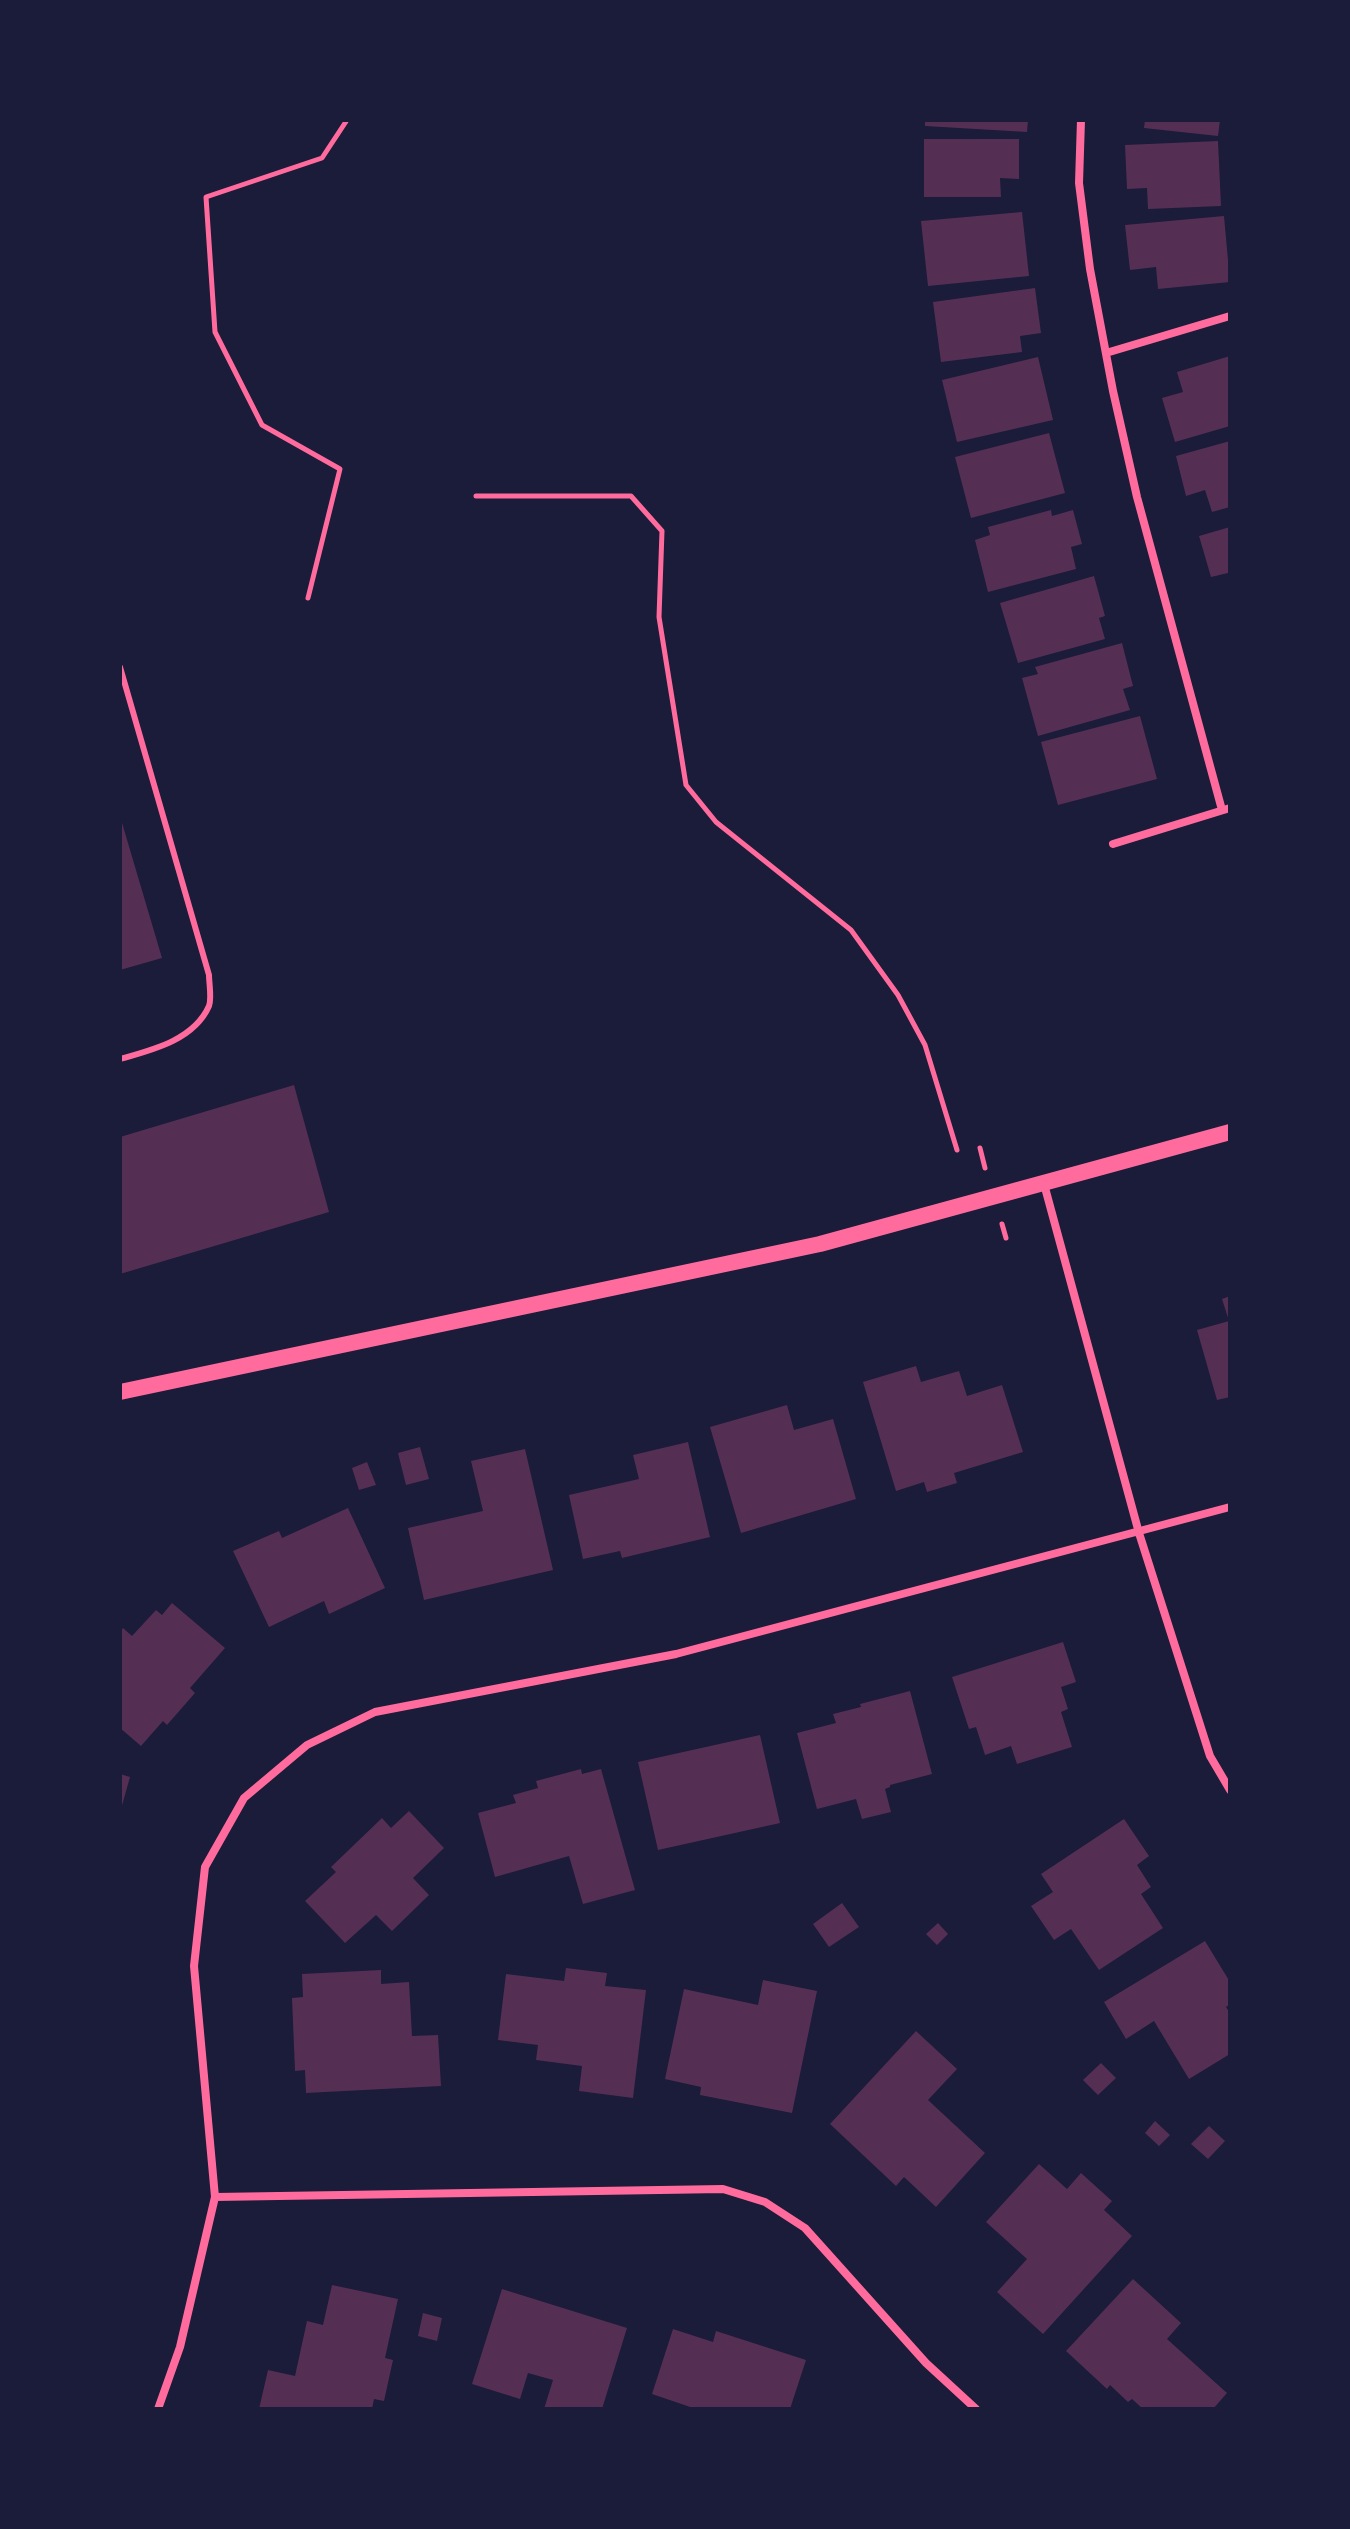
<!DOCTYPE html>
<html>
<head>
<meta charset="utf-8">
<style>
  body { margin:0 }
  #map { position:relative; width:1350px; height:2529px; overflow:hidden; background:#1b1b3a; font-family:"Fira Sans Condensed",sans-serif }
  canvas { display:block }
  .frame { position:absolute; inset:0; border:122px solid #1b1b3a; pointer-events:none }
</style>
</head>
<body>
<div id="map">
<canvas width="1350" height="2529"></canvas>
<div class="frame"></div>
</div>
<script>
const ctx = document.querySelector('canvas').getContext('2d');
ctx.lineJoin = 'round';
function paint(path, color) {
  ctx.fillStyle = color;
  ctx.fill(path, 'evenodd');
}
function trace(path, color, width, dash) {
  ctx.strokeStyle = color;
  ctx.lineWidth = width;
  ctx.lineCap = dash ? 'butt' : 'round';
  ctx.setLineDash(dash || []);
  ctx.stroke(path);
}
const building = new Path2D(`
  M925,120h103l-1,12 -102,-6z
  M1145,120h75l-2,16 -74,-8z
  M924,139h95v40l-19,-1 1,19h-77z
  M1218,141l3,65 -73,3 -1,-21 -20,1 -2,-44z
  M1022,212l7,64 -101,10 -7,-65z
  M1224,216l6,66 -72,7 -2,-22 -26,3 -5,-45z
  M1035,288l6,45 -21,3 2,16 -81,10 -8,-60z
  M1230,356v70l-55,16 -13,-44 21,-6 -6,-20z
  M1038,357l15,63 -96,22 -15,-62z
  M1049,433l16,60 -94,25 -16,-61z
  M1230,441v66l-18,5 -7,-22 -19,6 -10,-40z
  M1051,510l1,6 21,-6 9,34 -11,3 5,22 -88,23 -13,-52 15,-5 -2,-8z
  M1230,527v51l-2,-5 -17,4 -12,-41z
  M1094,576l11,40 -6,2 6,21 -87,24 -18,-60z
  M1122,643l11,43 -10,3 7,21 -92,26 -16,-58 16,-4 -3,-7z
  M1140,716l17,63 -99,26 -17,-63z
  M120,816l42,142 -42,12z
  M294,1085l35,127 -209,62v-137z
  M1230,1296v101l-13,3 -20,-70 32,-9 -7,-22z
  M916,1366l5,16 38,-11 8,25 35,-11 21,67 -69,21 3,10 -30,9 -3,-10 -28,9 -33,-109z
  M787,1405l7,25 39,-11 23,80 -115,34 -31,-106z
  M688,1442l22,95 -84,20 -4,1 -2,-7 -37,8 -14,-64 70,-16 -6,-24z
  M420,1447l9,32 -23,6 -8,-32z
  M525,1449l28,121 -129,30 -16,-72 75,-17 -12,-50z
  M367,1462l9,23 -17,5 -7,-22z
  M348,1508l37,80 -56,26 -5,-13 -55,26 -36,-76 46,-20 3,7z
  M172,1603l53,45 -35,40 5,5 -28,32 -4,-4 -22,25 -21,-18v-96l3,-4 9,8 24,-26 6,5z
  M1063,1642l13,40 -15,5 7,22 -7,3 11,35 -55,17 -6,-18 -26,9 -9,-28 -7,2 -17,-52z
  M910,1691l22,83 -42,11v2l-5,2 6,23 -29,7 -6,-20 -39,10 -20,-76 39,-10 -3,-9 28,-7 -1,-3z
  M760,1735l20,88 -122,27 -20,-88z
  M581,1769l1,5 19,-5 34,121 -52,14 -14,-48 -74,21 -17,-64 38,-10 -3,-8 25,-7 -2,-7z
  M120,1774l10,3 -9,32h-1z
  M409,1811l35,37 -31,30 16,17 -37,36 -16,-16 -31,28 -40,-42 31,-29 -5,-5 51,-49 9,10z
  M1124,1819l25,37 -12,9 14,22 -10,7 22,34 -64,42 -28,-41 -17,11 -23,-34 22,-14 -12,-18z
  M842,1903l17,24 -30,20 -16,-23z
  M938,1923l10,11 -11,11 -11,-11z
  M1205,1941l25,41v22l-4,3 4,6v41l-41,25 -35,-58 -28,18 -22,-37z
  M566,1968l41,5 -2,13 41,4 -13,108 -54,-7 3,-25 -46,-6 2,-15 -40,-5 8,-66 58,7z
  M381,1970v14l28,-2 3,54 26,-1 3,51 -135,7 -1,-23 -10,1 -3,-73 11,-1 -1,-23z
  M763,1980l54,11 -25,122 -92,-18 1,-8 -36,-8 19,-90 74,16z
  M916,2031l41,38 -29,31 57,53 -49,54 -32,-30 -8,9 -66,-62z
  M1101,2063l15,15 -18,17 -15,-15z
  M1155,2121l15,14 -11,11 -14,-13z
  M1209,2126l16,15 -17,18 -17,-15z
  M1039,2164l28,25 14,-16 31,28 -8,9 28,26 -89,98 -46,-42 30,-33 -41,-37z
  M1133,2279l48,44 -14,16 60,54 -14,16h-70l-11,-10 -4,3 -18,-17 -3,4 -41,-38z
  M332,2285l66,14 -13,59 8,2 -9,41 -10,-2 -2,10h-113l9,-39 27,6 12,-55 16,4z
  M502,2289l125,39 -25,81h-58l9,-29 -25,-7 -8,26 -48,-15z
  M423,2313l19,5 -5,23 -19,-5z
  M673,2329l40,13 3,-11 90,29 -16,49h-94l-44,-15z`);
const path = new Path2D(`
  M476,496h155l31,35 -3,86 27,168 30,37 135,108 47,65 27,50 32,105
  M308,598l32,-129 -78,-44 -47,-93 -9,-135 116,-39 25,-38
  M980,1148l5,20
  M1002,1224l4,14`);
const service = new Path2D(`
  M120,667l89,308c0,8 3,23 0,31 -15,34 -57,44 -89,53`);
const minor = new Path2D(`
  M1081,120l-2,63 11,86 23,122 24,106 85,313
  M1106,353l124,-37
  M1113,844l117,-36
  M1044,1184l95,349 71,223 20,34
  M215,2197l508,-8 42,13 40,26 121,135 50,46
  M158,2409l22,-62 35,-150 -21,-231 11,-99 39,-69 63,-53 68,-33 301,-58 554,-147`);
const secondary = new Path2D(`
  M120,1392l700,-148 410,-112`);
paint(building, '#542f53');
trace(path, '#ff6b9d', 5);
trace(service, '#ff6b9d', 6);
trace(minor, '#ff6b9d', 8);
trace(secondary, '#ff6b9d', 16);
</script>
</body>
</html>
